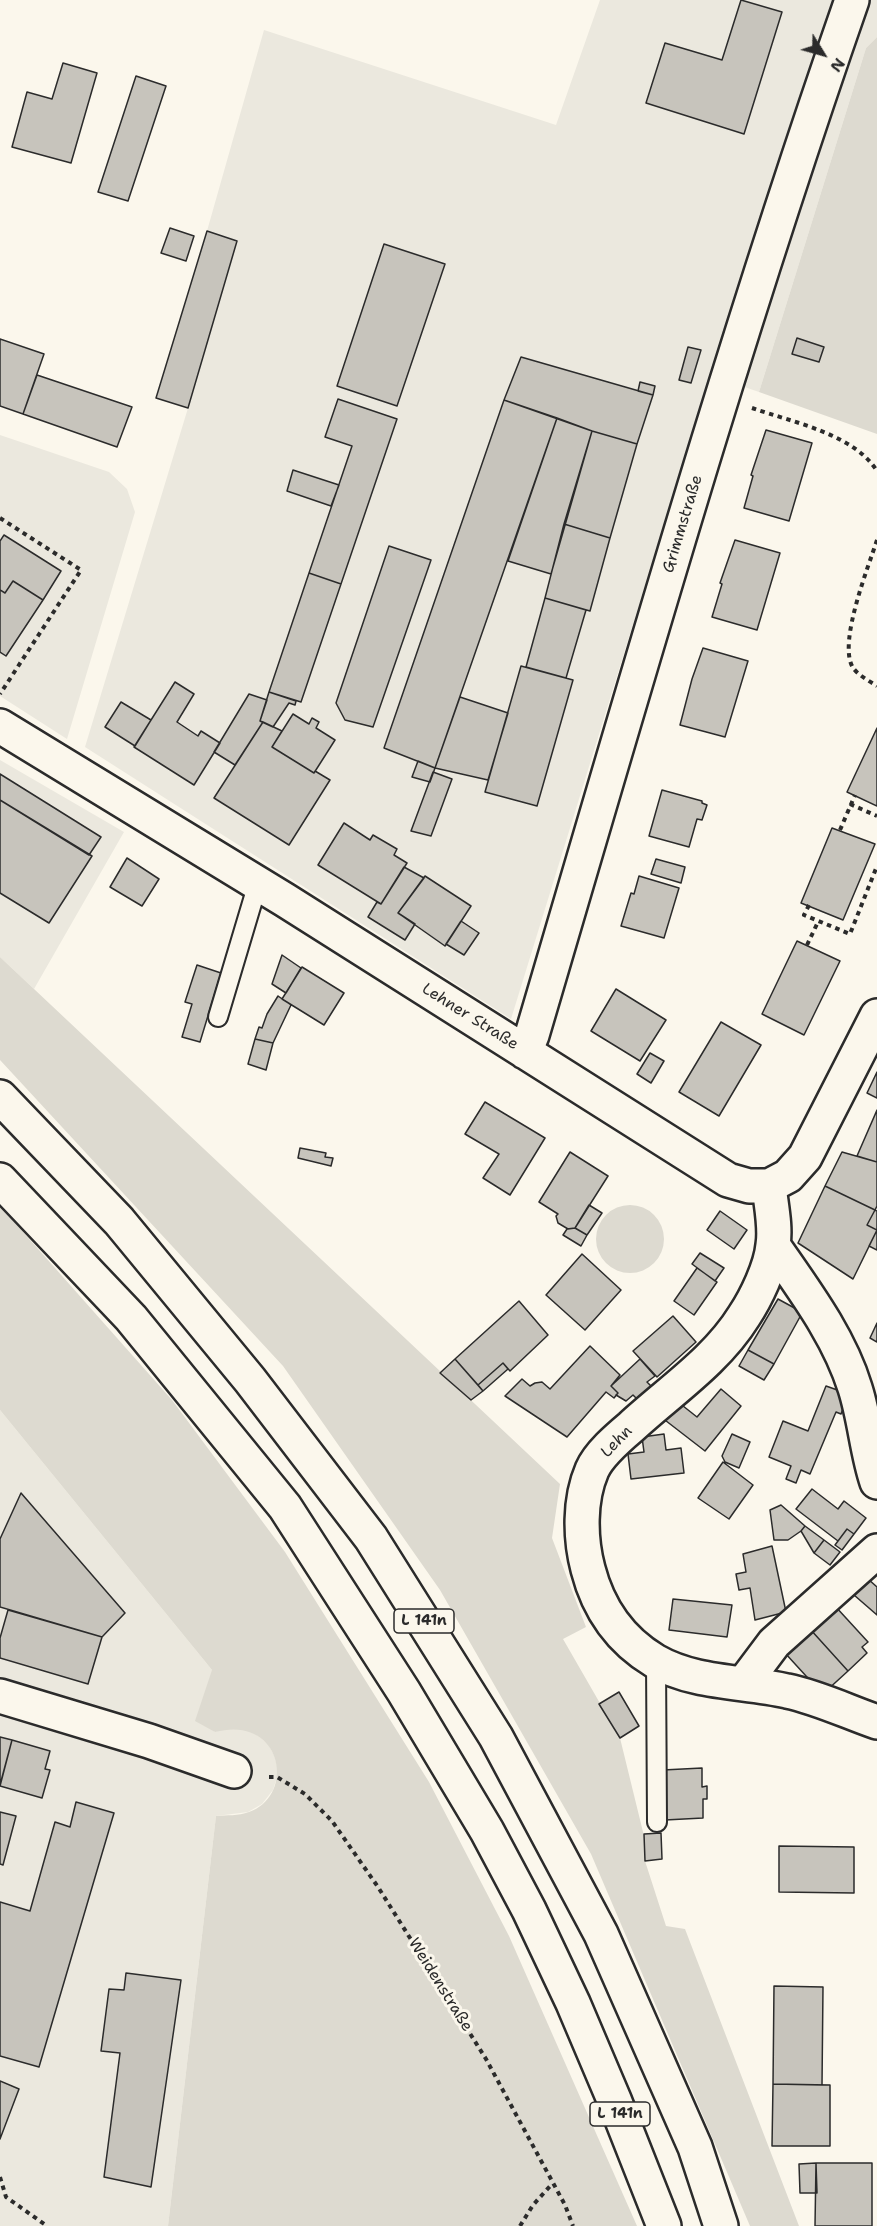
<!DOCTYPE html>
<html>
<head>
<meta charset="utf-8">
<style>
  body { margin:0 }
  #map { position:relative; width:877px; height:2226px; overflow:hidden; background:#fbf7ec; font-family:"Shantell Sans",sans-serif }
  canvas { display:block }
  .north { position:absolute; left:793px; top:24px; width:60px; height:60px; -webkit-text-stroke:4px #fbf7ec; paint-order:stroke; rotate:127deg; font-size:16px; font-weight:700; line-height:24px; text-align:center; color:#2b2b2b }
  .north::after { content:''; display:block; margin:auto; width:21px; height:27px; background:#2b2b2b; clip-path:polygon(50% 0,100% 100%,50% 72%,0 100%) }
</style>
</head>
<body>
<div id="map">
<canvas width="877" height="2226"></canvas>
<div class="north">N</div>
</div>
<script>
const ctx = document.querySelector('canvas').getContext('2d');
ctx.lineJoin = 'round';
function paint(path, color) {
  ctx.fillStyle = color;
  ctx.fill(path, 'evenodd');
}
function trace(path, color, width, dash) {
  ctx.strokeStyle = color;
  ctx.lineWidth = width;
  ctx.lineCap = dash ? 'butt' : 'round';
  ctx.setLineDash(dash || []);
  ctx.stroke(path);
}
function label(font, color, halo, rows, align = 'center') {
  ctx.font = font + ' "Shantell Sans",sans-serif';
  ctx.lineWidth = 6;
  ctx.setLineDash([]);
  ctx.textBaseline = 'middle';
  ctx.strokeStyle = halo;
  ctx.fillStyle = color;
  for (const [text, x, y, turn = 0] of rows) {
    ctx.save();
    ctx.translate(x, y);
    ctx.rotate((+turn || 0) * Math.PI / 180);
    ctx.textAlign = isNaN(turn) ? turn : align;
    if (halo) ctx.strokeText(text, 0, 0);
    ctx.fillText(text, 0, 0);
    ctx.restore();
  }
}
const built = new Path2D(`
  M600,0h277v37l-11,11 -107,344 -49,-17 -199,644 -426,-272 103,-339 49,-167 -30,-10 57,-201 292,95z
  M0,435l109,37 18,17 8,23 -68,227 -67,-43z
  M0,760l124,72 -90,157 -34,-32z
  M0,1410l212,260 2,62 15,-4h12l11,3 16,13 6,11 3,10v12l-4,13 -11,14 -14,8 -32,4 -48,410h-168z`);
const green = new Path2D(`
  M877,37v397l-118,-42 107,-344z
  M0,957l560,527 -8,54 34,89 -23,12 57,99 24,98 1,25 21,65 19,3 114,297h-49l-159,-372 -151,-264 -157,-224 -283,-306z
  M596 1239a34 34 0 1 1 68 0a34 34 0 1 1-68 0Z
  M0,1206l172,194 113,152 144,230 80,154 128,290h-469l48,-410c11,-1 22,0 33,-4 48,-17 33,-98 -34,-80l-20,-11 17,-51 -212,-260z`);
const building = new Path2D(`
  M741,0l41,12 -38,122 -98,-31 19,-60 57,17z
  M63,63l34,10 -26,90 -59,-16 15,-55 25,7z
  M136,76l30,10 -38,115 -30,-9z
  M170,228l24,8 -8,25 -25,-8z
  M207,231l30,10 -49,167 -32,-10z
  M384,244l61,20 -48,142 -60,-20z
  M797,338l27,9 -5,15 -27,-8z
  M0,339l44,15 -21,60 -23,-8z
  M688,347l13,3 -10,33 -12,-3z
  M521,357l132,38 -16,49 -45,-13 -88,-31z
  M37,375l95,32 -15,40 -94,-33z
  M640,382l15,4 -2,9 -15,-4z
  M338,399l59,20 -56,165 -32,-11 43,-127 -27,-9z
  M504,400l53,18 -122,350 -51,-20z
  M557,418l35,13 -41,143 -43,-13z
  M766,430l46,13 -23,78 -45,-13 9,-32 -2,-1z
  M592,431l45,13 -27,94 -46,-14z
  M293,470l46,15 -8,21 -44,-15z
  M564,524l46,14 -20,73 -45,-13z
  M4,535l57,36 -18,29 -30,-19 -8,12 -5,-3v-49z
  M735,540l45,13 -23,77 -45,-13 10,-33 -2,-1z
  M389,546l42,14 -58,167 -28,-7 -9,-17z
  M309,573l32,11 -40,118 -32,-10z
  M13,581l30,19 -37,56 -6,-4v-62l5,3z
  M545,598l41,12 -20,68 -40,-11z
  M703,648l45,13 -23,76 -45,-12 12,-46z
  M521,666l52,14 -36,126 -52,-14z
  M175,682l19,12 -17,28 21,14 3,-5 19,12 -26,42 -60,-38z
  M269,692l27,9 -1,4 -6,-2 -16,24 -13,-6z
  M249,694l18,6 -7,21 3,1 -28,43 -21,-13z
  M460,697l48,16 -20,67 -53,-12z
  M121,702l30,18 -16,26 -30,-19z
  M293,714l16,10 3,-6 7,4 -3,6 19,12 -21,33 -42,-26z
  M263,722l19,9 -10,16 42,26 1,-2 15,9 -41,65 -75,-47z
  M877,728v78l-30,-14z
  M418,761l17,7 -5,14 -18,-5z
  M433,772l19,7 -21,57 -20,-5z
  M0,774l101,63 -12,18 -89,-55z
  M662,790l40,11v2l5,2 -5,15 -5,-1 -8,28 -40,-11z
  M0,800l92,56 -43,67 -49,-30z
  M344,823l26,17 3,-5 24,14 -3,6 13,8 -26,41 -63,-39z
  M832,828l43,16 -32,76 -42,-17z
  M127,858l32,21 -17,27 -32,-19z
  M656,859l29,8 -4,16 -30,-9z
  M404,867l20,11 -26,35 17,11 -10,16 -37,-23 9,-15 4,2z
  M425,876l46,30 -26,40 -47,-33z
  M639,876l40,12 -15,50 -43,-12 10,-33 3,1z
  M461,921l18,12 -15,22 -18,-11z
  M797,941l43,20 -36,74 -42,-21z
  M282,955l19,13 -15,25 -14,-9z
  M197,965l24,8 -21,69 -18,-5 10,-33 -7,-2z
  M302,967l42,26 -20,32 -42,-26z
  M616,989l50,31 -26,41 -49,-30z
  M278,996l13,9 -18,38 -18,-4 4,-12 3,1 5,-14z
  M721,1022l40,23 -42,71 -40,-24z
  M255,1039l18,4 -7,27 -18,-6z
  M650,1053l14,8 -13,22 -14,-9z
  M877,1072v26l-10,-5z
  M485,1102l60,36 -35,57 -27,-17 16,-24 -34,-20z
  M877,1110v52l-20,-6z
  M300,1148l26,5 -1,4 8,1 -2,8 -33,-8z
  M570,1152l38,24 -33,52 -7,1 -10,-6 -2,-7 2,-2 -19,-12z
  M842,1152l35,10v44l-2,4 -50,-24z
  M825,1186l50,24 -8,15 10,5 -24,49 -55,-36z
  M589,1205l13,8 -15,22 -12,-7z
  M875,1210l2,1v19l-10,-5z
  M720,1211l27,19 -13,19 -27,-19z
  M575,1228l12,7 -6,11 -18,-11 4,-6z
  M877,1230v20l-8,-4z
  M700,1253l24,15 -9,13 -23,-17z
  M582,1254l39,36 -36,40 -39,-35z
  M697,1268l20,14 -23,33 -20,-14z
  M778,1299l22,12 1,4 -27,49 -26,-14z
  M519,1301l29,34 -38,36 -7,-8 -25,22 -23,-26z
  M673,1316l23,26 -39,35 -24,-26z
  M877,1323v19l-7,-4z
  M590,1346l30,29 -9,11 7,7 -4,5 -8,-6 -39,45 -62,-41 17,-17 8,7 5,-3 7,-1 8,7z
  M748,1350l26,14 -10,16 -25,-14z
  M455,1359l28,32 -12,9 -31,-27z
  M640,1359l15,17 -8,6 9,9 -14,13 -9,-9 -7,6 -10,-6 2,-2 -7,-7z
  M503,1363l5,6 -25,22 -5,-6z
  M826,1386l17,6 3,9 -5,13 -5,-2 -26,62 -9,-4 -5,13 -10,-4 5,-13 -22,-9 14,-36 25,10z
  M721,1389l20,17 -36,45 -44,-34 17,-15 19,15z
  M664,1434l2,16 15,-2 3,25 -53,6 -3,-25 16,-2 -2,-15z
  M732,1434l18,8 -11,26 -14,-6 -3,-6z
  M723,1462l30,23 -24,34 -31,-21z
  M812,1489l26,20 6,-8 22,17 -12,16 -7,-5 -9,12 -42,-32z
  M21,1493l104,120 -23,24 -102,-30v-68z
  M781,1505l24,21 -4,5 -13,9h-14l-4,-30z
  M805,1526l19,14 -10,13 -13,-22z
  M847,1529l7,5 -12,16 -7,-5z
  M824,1540l16,12 -10,13 -16,-12z
  M772,1546l14,66 -31,8 -5,-32 -11,2 -3,-16 10,-2 -3,-18z
  M868,1579l9,8v28l-23,-20z
  M673,1599l59,6 -5,32 -58,-7z
  M835,1606l33,36 -6,5 5,6 -19,18 -38,-42z
  M8,1610l94,27 -14,47 -88,-26v-20z
  M810,1629l38,42 -23,21 -8,-4 -32,-35z
  M619,1692l20,34 -19,12 -21,-34z
  M0,1737l12,3 -12,45z
  M12,1740l38,11 -5,18 5,1 -8,28 -42,-12z
  M702,1768v19l5,-1v13h-4v19l-38,2 -2,-50z
  M76,1802l38,11 -75,254 -39,-11v-154l30,9 25,-89 15,5z
  M0,1812l16,4 -13,49 -3,-1z
  M661,1833l1,26 -17,2 -1,-27z
  M779,1846l75,1v46l-75,-1z
  M126,1973l55,7 -30,207 -47,-10 16,-124 -19,-2 8,-62 15,1z
  M774,1986l49,1 -1,98 -49,-1z
  M0,2081l19,8 -19,50z
  M773,2084l57,1v61h-58z
  M816,2163h56v63h-57z
  M816,2163l1,30h-17l-1,-29z`);
const path = new Path2D(`
  M752,408c40,14 102,26 125,63
  M0,518l81,52 -81,124
  M877,540c-9,28 -38,100 -25,126 4,8 17,15 25,20
  M850,804l27,12
  M840,830l15,-35
  M809,905l-5,10 46,19 27,-68
  M807,945l11,-23
  M269,1777h8l28,17 27,27 46,66 108,172 79,146 8,21
  M0,2177l6,20 41,29
  M520,2226l13,-21 19,-21`);
const lane = new Path2D(`
  M218,1017l40,-134
  M656,1661l1,161`);
const street = new Path2D(`
  M0,726l285,174 443,280 21,6h20l19,-10 17,-19 72,-141
  M525,1052l7,-17c102,-346 201,-694 320,-1035
  M769,1186c2,19 7,41 4,59 -2,22 -17,53 -29,71 -28,45 -74,75 -113,111 -13,11 -32,27 -39,43 -13,30 -12,69 -4,99 10,39 32,71 67,92 40,23 88,20 132,30 30,6 61,21 90,31
  M773,1245c31,45 66,91 82,143 10,31 12,65 22,94
  M744,1683l30,-40 103,-92
  M0,1696l149,45 85,30`);
const highway = new Path2D(`
  M0,1097l119,124 131,159 121,158 125,199 105,197 94,213 26,79
  M0,1180l131,138 154,189 119,185 83,139 42,79 44,93 42,99 49,124`);
const shields = [
  [424,1621,60],
  [620,2114,60]
];
const shieldNames = [
  ["L 141n",424,1621],
  ["L 141n",620,2114]
];
const streetNames = [
  ["Grimmstraße",683,524,-73],
  ["Lehner Straße",470,1017,32],
  ["Lehn",617,1442,-46],
  ["Weidenstraße",440,1985,58]
];
paint(built, '#ebe8de');
paint(green, '#dddad0');
paint(building, '#c7c4bc');
trace(building, '#2b2b2b', 1.5);
trace(lane, '#2b2b2b', 22);
trace(street, '#2b2b2b', 38);
trace(highway, '#2b2b2b', 38);
trace(path, '#2b2b2b', 4, [4.5, 4.5]);
trace(lane, '#fbf7ec', 18);
trace(street, '#fbf7ec', 33);
trace(highway, '#fbf7ec', 33);
for (const [x, y, w] of shields) {
  const box = new Path2D();
  box.roundRect(x - w / 2, y - 12, w, 24, 4.5);
  ctx.fillStyle = '#fbf7ec';
  ctx.fill(box);
  trace(box, '#2b2b2b', 1.5);
}
label('bold 15px', '#2b2b2b', null, shieldNames);
label('16px', '#2b2b2b', '#fbf7ec', streetNames);
</script>
</body>
</html>
